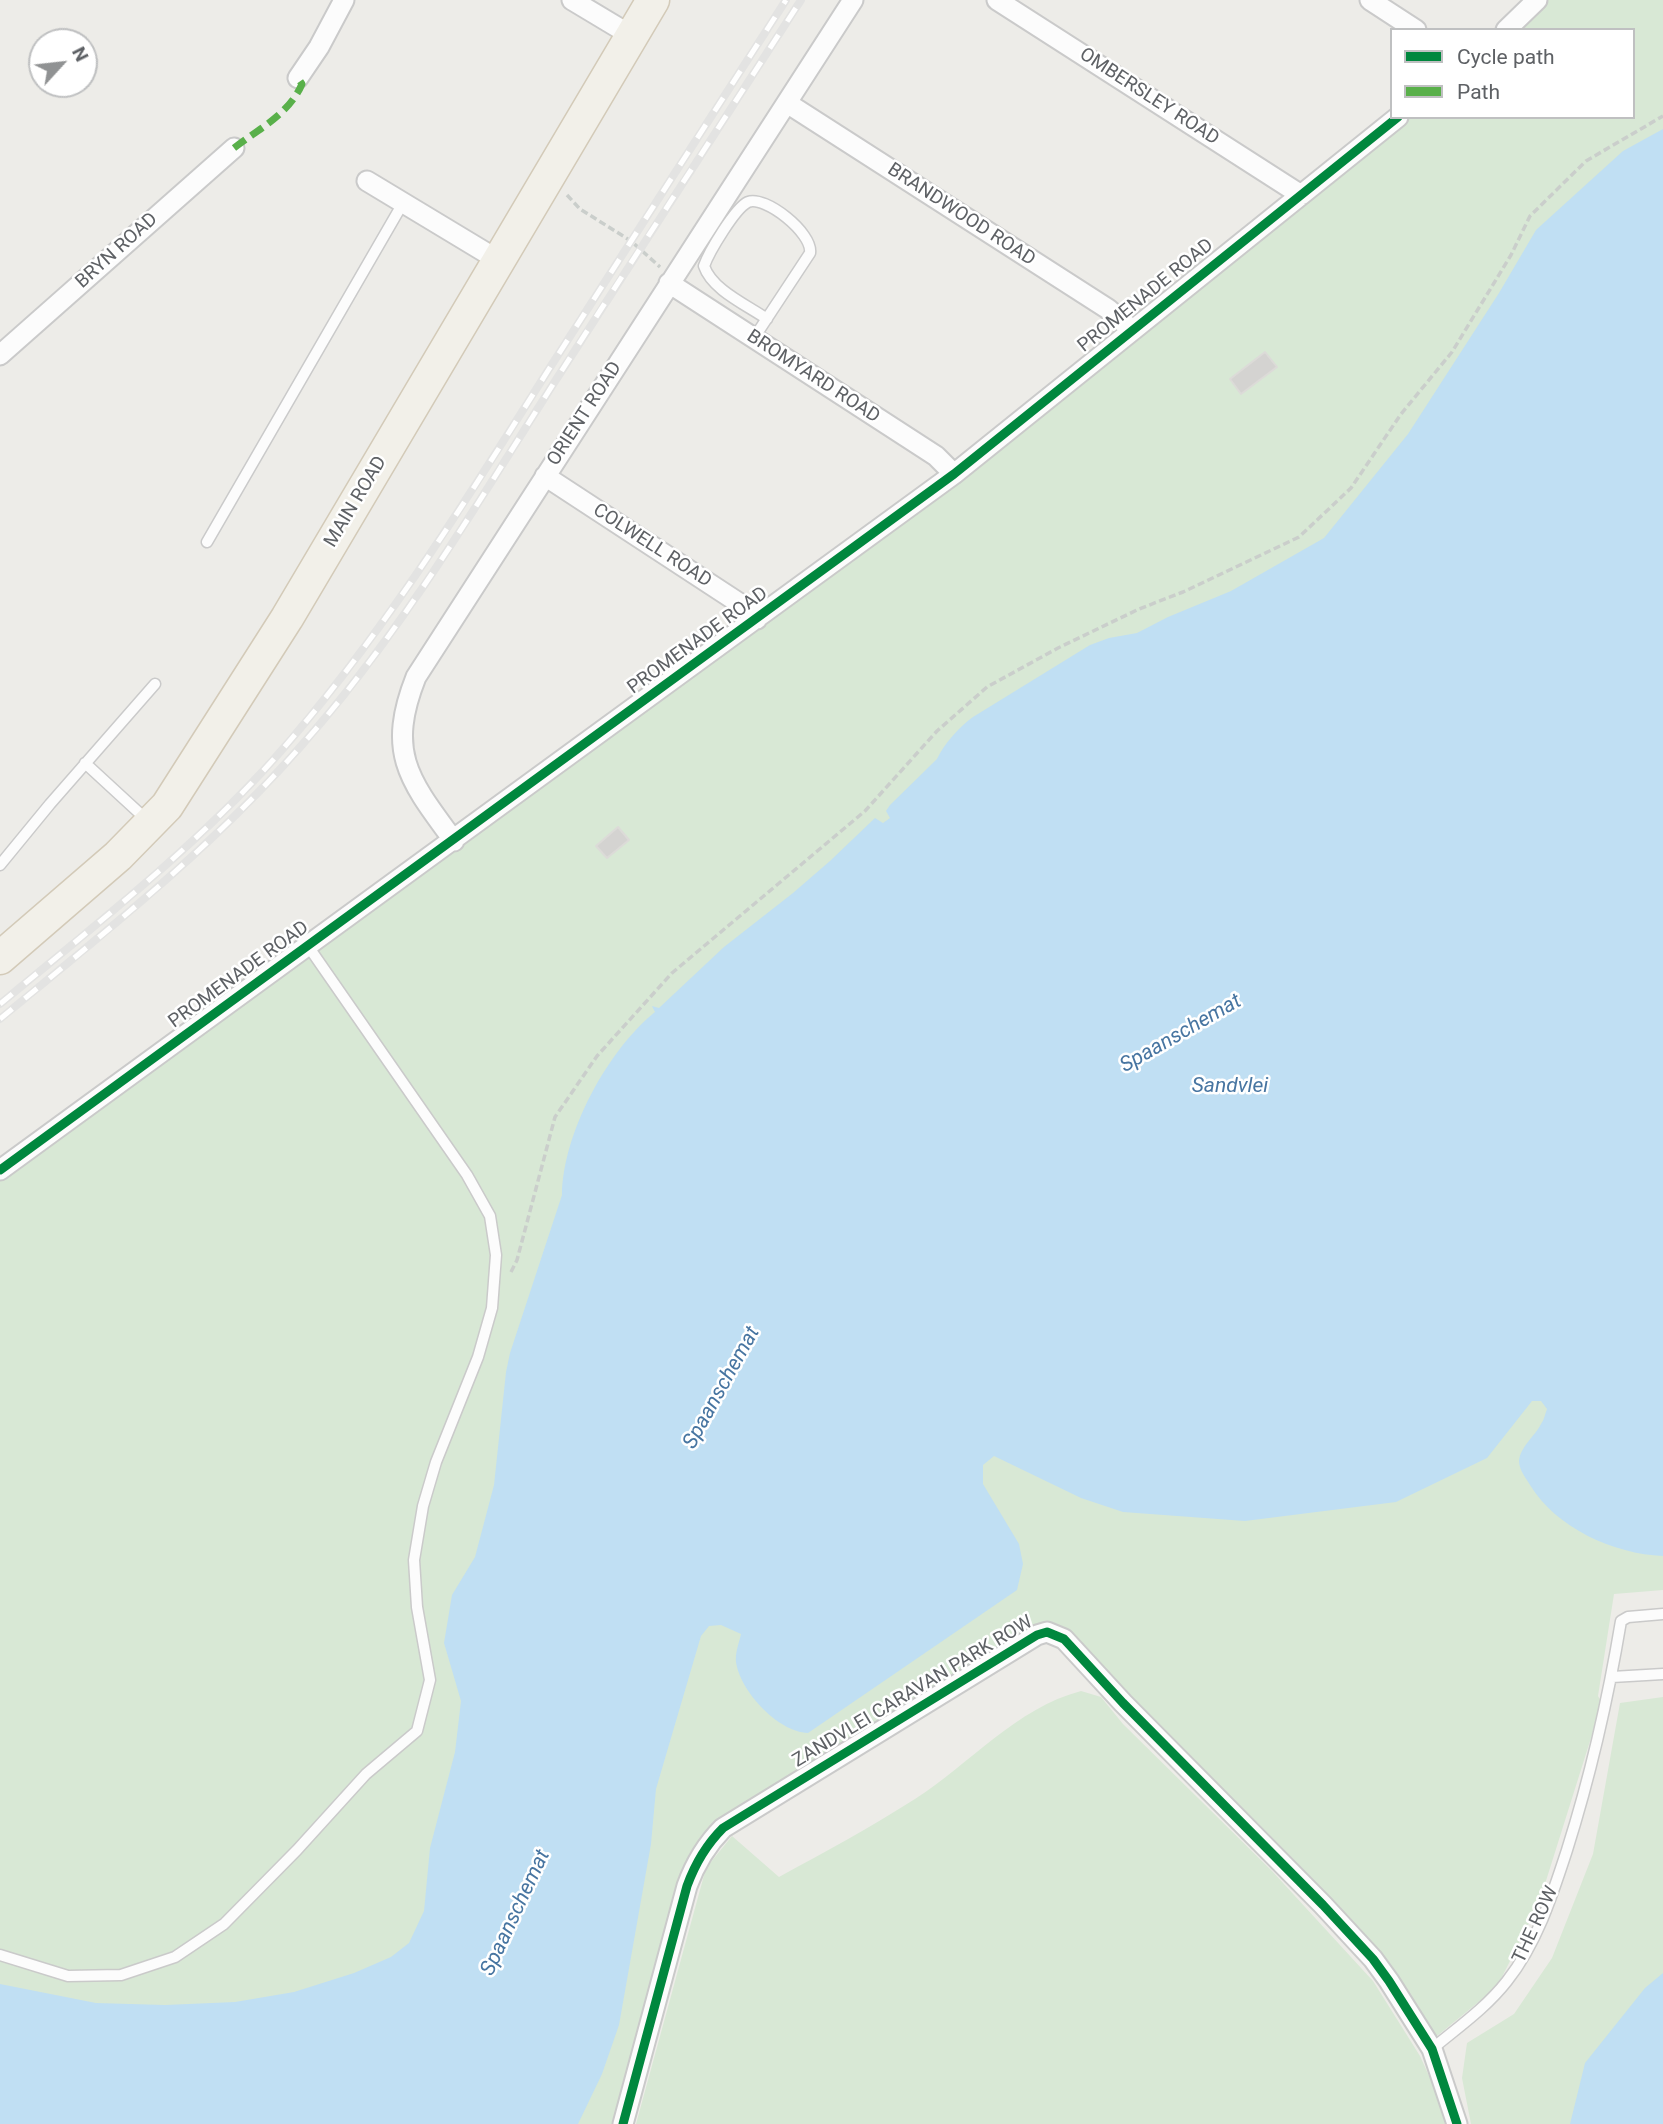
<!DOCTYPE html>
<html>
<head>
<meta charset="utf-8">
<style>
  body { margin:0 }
  #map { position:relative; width:1663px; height:2124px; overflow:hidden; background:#edece8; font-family:Roboto,sans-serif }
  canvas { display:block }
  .legend { position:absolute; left:1390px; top:28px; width:245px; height:91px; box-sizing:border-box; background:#fff; border:2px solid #bfc0c1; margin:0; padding:9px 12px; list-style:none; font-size:21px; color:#5e6165 }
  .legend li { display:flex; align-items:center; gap:14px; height:35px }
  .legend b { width:35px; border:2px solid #bfc0c1 }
  .north { position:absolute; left:28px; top:28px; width:70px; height:70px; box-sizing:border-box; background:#fff; border:2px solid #bfc0c1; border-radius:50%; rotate:63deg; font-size:19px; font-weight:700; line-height:28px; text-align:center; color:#5e6165 }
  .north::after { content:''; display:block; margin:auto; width:24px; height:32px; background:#909293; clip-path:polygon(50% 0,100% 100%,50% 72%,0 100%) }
</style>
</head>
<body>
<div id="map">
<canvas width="1663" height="2124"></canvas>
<ul class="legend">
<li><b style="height:9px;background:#00873e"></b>Cycle path</li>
<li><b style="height:9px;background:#59b04a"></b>Path</li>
</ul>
<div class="north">N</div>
</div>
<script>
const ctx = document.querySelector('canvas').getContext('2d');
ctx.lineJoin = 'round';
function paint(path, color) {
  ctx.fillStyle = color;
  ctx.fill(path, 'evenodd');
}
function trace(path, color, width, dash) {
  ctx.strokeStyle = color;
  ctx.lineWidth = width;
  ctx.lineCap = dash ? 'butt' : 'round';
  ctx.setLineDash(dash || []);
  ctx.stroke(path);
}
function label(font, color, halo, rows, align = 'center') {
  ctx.font = font + ' Roboto,sans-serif';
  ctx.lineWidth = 5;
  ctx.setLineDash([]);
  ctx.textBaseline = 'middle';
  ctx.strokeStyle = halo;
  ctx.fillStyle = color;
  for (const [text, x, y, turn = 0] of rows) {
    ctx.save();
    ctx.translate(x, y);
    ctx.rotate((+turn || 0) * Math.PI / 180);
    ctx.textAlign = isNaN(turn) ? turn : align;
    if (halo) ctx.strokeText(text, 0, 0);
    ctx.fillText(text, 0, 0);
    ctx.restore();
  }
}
const green = new Path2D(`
  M1537,0h126v1590l-49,4 -16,102 4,7 -63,200 -42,84 -65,53 -46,-71 -335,-344 -352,229 -77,270h-622v-954l757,-551 641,-502h235v-87h-127z
  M1081,1691l20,6 22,27 149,147 101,110 47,75 31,68h-815l70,-256 26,-32 47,41c46,-25 92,-50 136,-78 55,-35 101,-91 166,-108z
  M1663,1697v427h-192l-9,-46 5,-35 47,-29 38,-56 41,-104 27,-151z`);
const water = new Path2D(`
  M1663,129v1427c-49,-2 -107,-28 -133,-71 -4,-7 -11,-15 -11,-24 1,-14 16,-25 22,-37 3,-4 4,-10 6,-15l-6,-8h-9l-45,57 -91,44 -151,19 -122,-9 -42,-14 -87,-42 -11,9v19l36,60 4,20 -6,26 -209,143c-30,-1 -68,-42 -72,-71 -1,-9 3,-19 5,-28l-20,-9 -12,1 -8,10 -45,153 -5,55 -32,181 -17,49 -24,50h-578v-140l96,19 69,2 70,-3 59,-10 60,-19 37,-16 18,-14 15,-32 6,-63 25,-96 6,-51 -17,-58 8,-48 23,-38 19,-72 12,-113 4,-19 52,-158c1,-62 45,-144 93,-183l-3,-6 7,2 65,-61 69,-54 37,-32 45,-43 8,5 7,-5 -4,-7 4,-6 47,-46c7,-15 22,-32 36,-42l117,-72 19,-7 28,-5 31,-16 63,-26 93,-53 84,-104 91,-141 37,-63 87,-79z
  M1663,1973v151h-93l15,-61 60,-75z`);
const building = new Path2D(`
  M1265,352l12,15 -36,27 -11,-15z
  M618,827l11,13 -22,18 -11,-12z`);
const path = new Path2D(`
  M567,195l13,14 51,32 29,26
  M511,1272l6,-12 38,-143 42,-61 75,-83 193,-162 72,-80 50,-44 71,-39 81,-39 44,-17 116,-55 52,-49 50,-74 51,-62 59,-97 19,-39 56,-55 77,-45`);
const lane = new Path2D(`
  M754,338l56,-85c3,-20 -45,-58 -62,-51 -13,6 -39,50 -44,64 8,24 43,39 63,53
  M207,542l196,-339
  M85,763l63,58
  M0,865l50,-61 105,-120
  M1612,1677l51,-3
  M0,1955l68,21 53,-1 54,-18 49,-33 73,-74 69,-76 51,-43 13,-51 -13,-73 -3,-47 9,-54 13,-44 42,-105 14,-49 4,-53 -6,-39 -23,-41 -159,-229
  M1432,2049c25,-21 54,-41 75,-68 30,-38 45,-85 60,-131 24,-76 41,-151 54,-229l7,-4 35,-3`);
const street = new Path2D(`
  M572,0l60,36
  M997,0l304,195
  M1370,0l46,30
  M1506,30l31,-30
  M298,78l21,-31 25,-47
  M787,103l321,206 24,21
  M367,181l131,79
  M669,283l267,173 18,18
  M0,355l234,-207
  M545,476l194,127 18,16
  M454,841c-45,-61 -68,-88 -38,-164l437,-677
  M0,1170l954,-696 444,-357
  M623,2124l64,-238c8,-22 19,-41 36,-58l314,-193 10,-3 17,7 59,64 200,202 50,54 16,22 43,68 25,75`);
const primary = new Path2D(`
  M0,958l118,-102 49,-50 120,-188 366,-618`);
const rail = new Path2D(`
  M0,1004c94,-78 192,-154 274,-245 106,-120 190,-255 275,-390 79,-123 158,-246 237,-369
  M0,1019c104,-86 212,-171 301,-273 97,-109 173,-237 251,-360 82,-129 166,-257 249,-386`);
const quiet = new Path2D(`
  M234,148c26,-20 55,-34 68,-64l-4,-6`);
const cycleway = new Path2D(`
  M0,1170l954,-696 444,-357
  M623,2124l64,-238c8,-22 19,-41 36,-58l314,-193 10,-3 17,7 59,64 200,202 50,54 16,22 43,68 25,75`);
const streetNames = [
  ["OMBERSLEY ROAD",1149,97,33],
  ["BRANDWOOD ROAD",961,215,33],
  ["BRYN ROAD",117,251,-42],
  ["PROMENADE ROAD",1146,296,-39],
  ["BROMYARD ROAD",813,377,33],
  ["ORIENT ROAD",585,414,-57],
  ["MAIN ROAD",356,502,-59],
  ["COLWELL ROAD",652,546,33],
  ["PROMENADE ROAD",698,641,-36],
  ["PROMENADE ROAD",239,975,-36],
  ["ZANDVLEI CARAVAN PARK ROW",913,1692,-31],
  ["THE ROW",1536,1925,-65]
];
const waterNames = [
  ["Spaanschemat",1181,1034,-30],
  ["Sandvlei",1230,1087],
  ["Spaanschemat",722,1388,-61],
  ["Spaanschemat",516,1913,-65]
];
paint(green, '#d8e8d5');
paint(water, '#c0dff3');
paint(building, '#d4d3d1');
trace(building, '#dcdbd8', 2);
trace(lane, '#cacaca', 13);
trace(street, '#cacaca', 23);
trace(primary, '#d3cab8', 35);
trace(path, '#cacecb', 3.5, [7, 3.5]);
trace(lane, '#fcfcfc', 10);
trace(street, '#fcfcfc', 19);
trace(primary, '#f2f0e9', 32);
trace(rail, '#e3e3e2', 8);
trace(rail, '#fff', 5, [16]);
trace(quiet, '#59b04a', 7, [14, 7]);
trace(cycleway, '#00873e', 9);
label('19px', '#5e6165', '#fff', streetNames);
label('italic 21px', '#4775a1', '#fff', waterNames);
</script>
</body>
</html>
